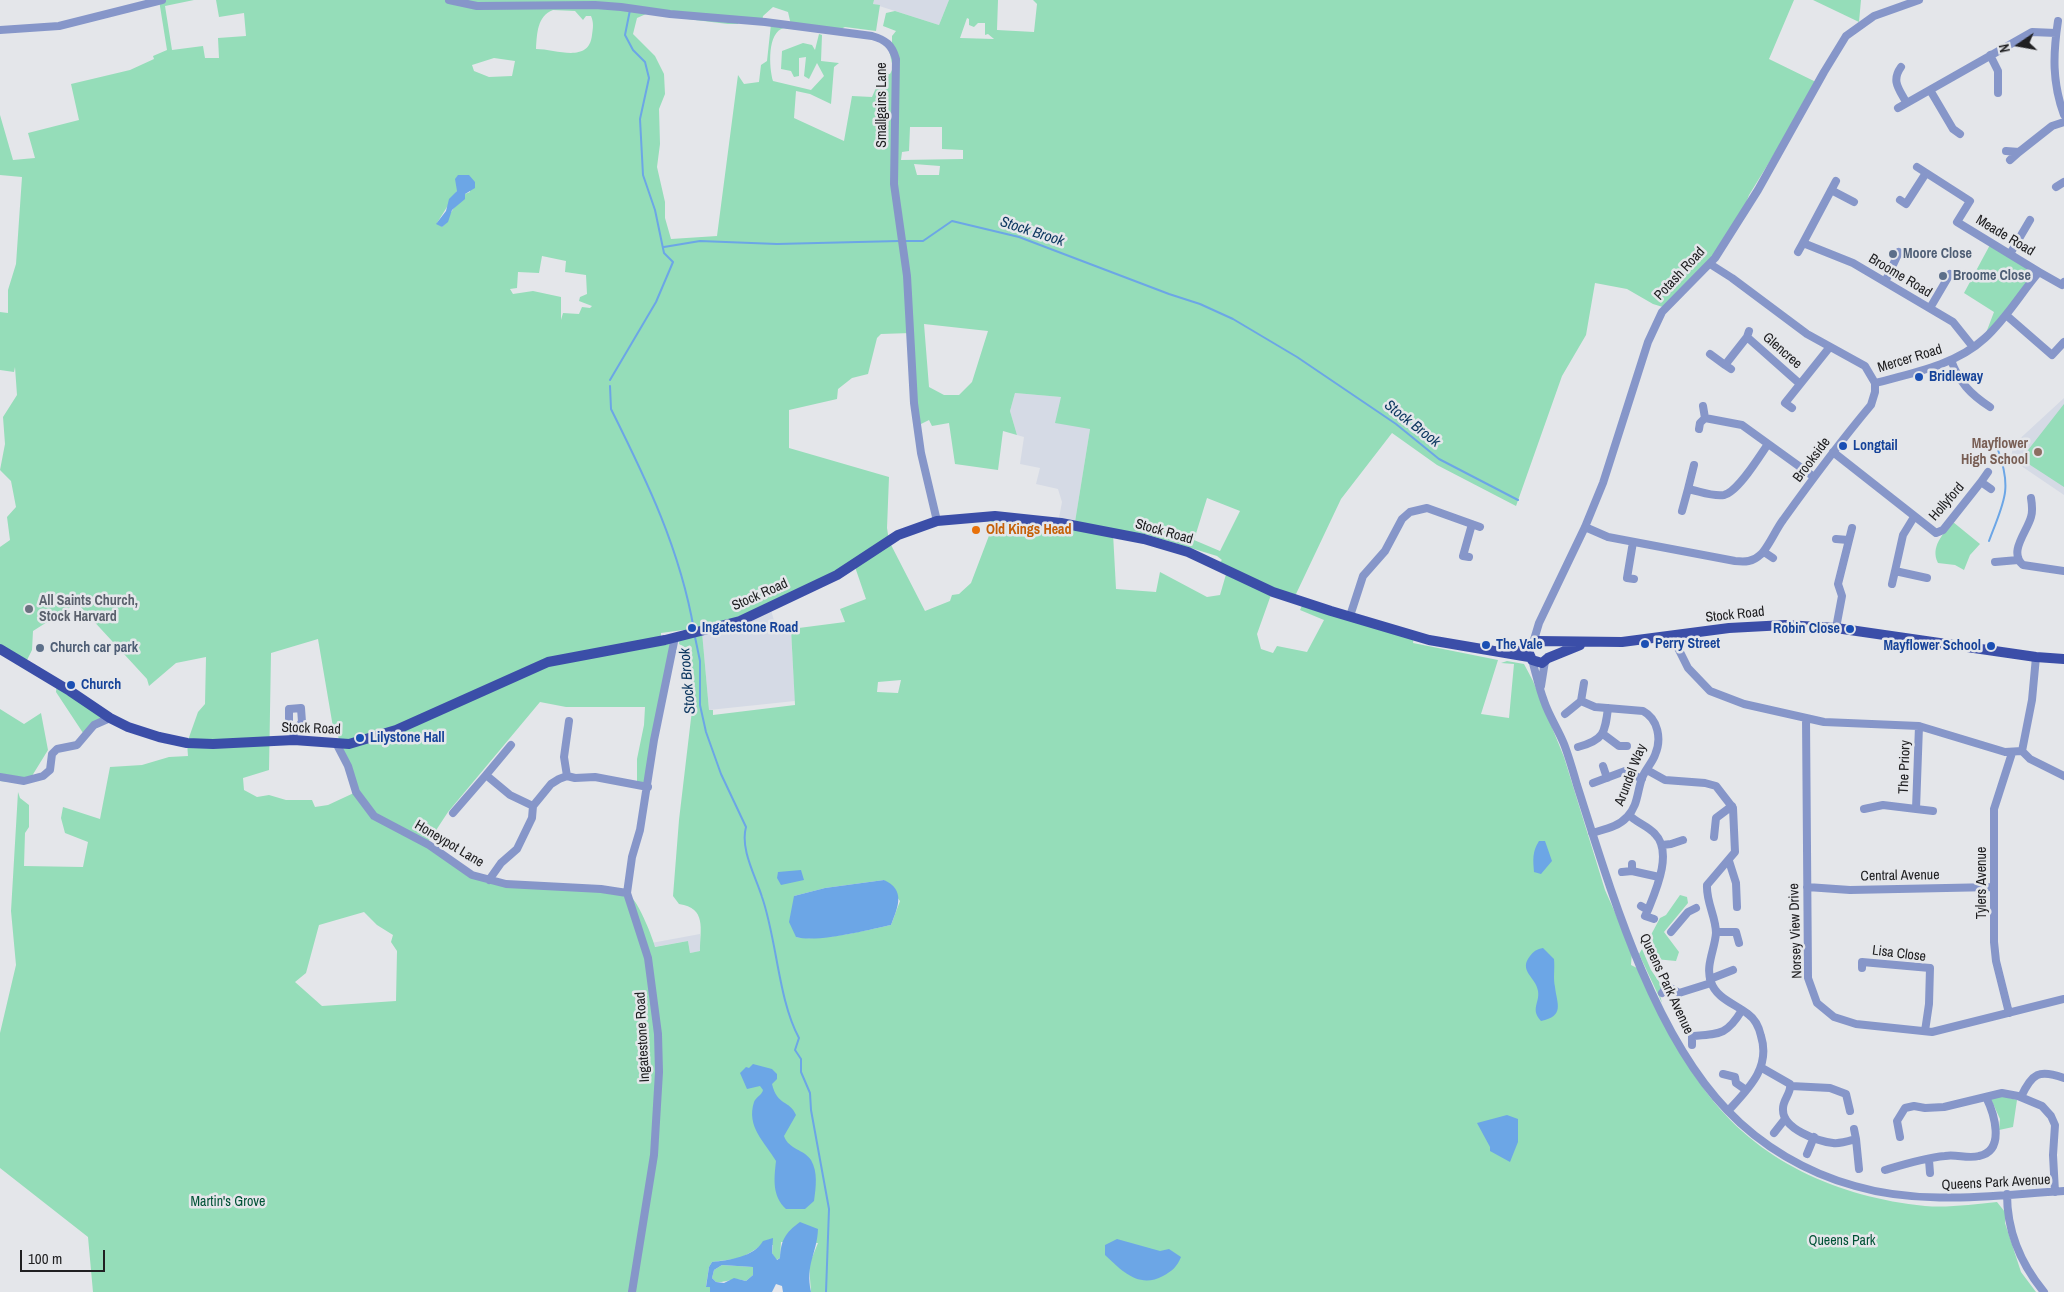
<!DOCTYPE html>
<html>
<head>
<meta charset="utf-8">
<style>
  body { margin:0 }
  #map { position:relative; width:2064px; height:1292px; overflow:hidden; background:#e4e6ea; font-family:"Archivo Narrow",sans-serif }
  canvas { display:block }
  .north { position:absolute; left:1994px; top:20px; width:50px; height:50px; -webkit-text-stroke:4px #e4e6ea; paint-order:stroke; rotate:258deg; font-size:14px; font-weight:700; line-height:20px; text-align:center; color:#202022 }
  .north::after { content:''; display:block; margin:auto; width:18px; height:22px; background:#202022; clip-path:polygon(50% 0,100% 100%,50% 72%,0 100%) }
  .scale { position:absolute; left:20px; top:1250px; width:85px; height:22px; box-sizing:border-box; border:2px solid #202022; border-top:0; padding-left:6px; font-size:15px; line-height:18px; white-space:nowrap; color:#202022; -webkit-text-stroke:4px #e4e6ea; paint-order:stroke }
</style>
</head>
<body>
<div id="map">
<canvas width="2064" height="1292"></canvas>
<div class="north">N</div>
<div class="scale">100 m</div>
</div>
<script>
const ctx = document.querySelector('canvas').getContext('2d');
ctx.lineJoin = 'round';
function paint(path, color) {
  ctx.fillStyle = color;
  ctx.fill(path, 'evenodd');
}
function trace(path, color, width, dash) {
  ctx.strokeStyle = color;
  ctx.lineWidth = width;
  ctx.lineCap = dash ? 'butt' : 'round';
  ctx.setLineDash(dash || []);
  ctx.stroke(path);
}
function label(font, color, halo, rows, align = 'center') {
  ctx.font = font + ' "Archivo Narrow",sans-serif';
  ctx.lineWidth = 5;
  ctx.setLineDash([]);
  ctx.textBaseline = 'middle';
  ctx.strokeStyle = halo;
  ctx.fillStyle = color;
  for (const [text, x, y, turn = 0] of rows) {
    ctx.save();
    ctx.translate(x, y);
    ctx.rotate((+turn || 0) * Math.PI / 180);
    ctx.textAlign = isNaN(turn) ? turn : align;
    if (halo) ctx.strokeText(text, 0, 0);
    ctx.fillText(text, 0, 0);
    ctx.restore();
  }
}
const built = new Path2D(`
  M874,0h75l-10,25 -66,-21z
  M1015,393l46,4 29,32 -15,93 -16,-4 3,-16 -4,-13 -22,-5 4,-16 -20,-4 4,-27 -7,-2 -7,-24z
  M2064,398v97l-53,-36 2,-14z
  M771,610l6,21 14,-2 4,72 -86,9 -7,-77z
  M700,934l1,17 -11,2 -2,-12 -40,7 -2,-4z`);
const green = new Path2D(`
  M159,0h35l-29,6 7,44 31,-4 2,12h14l-1,-20 28,-2 -2,-23 -25,4 -3,-17h658l-1,4 7,1 -4,26 -31,-4 -7,3 -47,-5 -3,-13 -15,-5 -10,9 -1,6 -21,-2 -3,4h-10l-82,-10 -9,4 -4,16 22,22 9,18 1,20 -6,15 1,35 -3,23 8,35v16l6,21 46,-3 21,-161 6,9 15,-2 2,-17 6,-4 4,-37 45,8 -32,-4c-17,4 -15,39 -11,53l38,9 13,-14 -7,-13 -8,16 -5,-3 2,-19 -7,1v18l-5,1 -3,-6 -10,-2 1,-18 21,-8 9,2 3,5 4,-16 3,1 -1,26 18,2 -5,4 -3,37 -21,-10 -14,-3 -2,27 50,23 8,-45 20,1 7,-16v-8l11,1 3,-6 -4,-18 3,-4v-10l4,-5 -13,-5 3,-13 9,-2 44,14 10,-25h49l-1,30 37,2 3,-28 -4,-4h761l-25,59 49,24 -69,112c-15,45 -51,78 -83,113l-13,-4 -26,-15 -32,-6 -9,52 -24,41 -46,130 -79,-41 -45,-32 -51,66 -45,95 -15,1 -9,-3 -15,42 4,15 12,4 4,-7 30,6 17,-32 -24,-10 4,-9 110,34 -1,8 85,17 -17,54 28,4 5,-54 -13,-1 6,-2 17,3 9,17 31,76 41,133 27,61 -1,14 8,4c20,41 38,83 65,120 53,73 134,108 221,117 24,2 49,-2 72,-4l8,10v11l16,49 15,20h-1225l-2,-27 9,-22 -37,-1 -1,16 -4,2 -4,-7 1,-8 -12,1 -20,12 -29,4 -3,5 -3,19 4,1v5h-617l-5,-55 -88,-69v-135l16,-68 -5,-54 7,-119 2,6 9,7v22l-4,6 -1,33 59,1 5,-25 -23,-9 -4,-15 2,-11 37,12 10,-52 32,-2 27,-8 19,-1 -1,-13 11,-31 7,-8 1,-47 -30,6 -27,23 -2,-7 -70,-76 -44,28 -1,19 -6,12 -26,-13v-102l10,-7 -3,-23 9,-10 -5,-26 -11,-11 5,-26 -2,-27 14,-22 -2,-28 -1,5 -14,-2v-58l8,1v-23l8,-26 6,-87 -22,-2v-60l13,45 22,-2 -7,-25 51,-13 -8,-36 59,-14 24,-11 -1,-3 14,-6zM553,10l22,1 8,9 3,-4h5c3,7 2,12 1,19 -3,29 -36,14 -56,14 1,-15 1,-33 17,-39zM967,18l2,1v6l5,2 4,-4h7v12l3,-1 6,5 -34,-1zM494,58l21,3 -3,15 -23,1 -15,-6 -2,-6zM910,127h32v22l21,1v9l-62,1 1,-8 7,-1zM914,164l26,2 -1,9h-22zM458,175h11l1,17 -5,2c-3,7 -6,9 -11,14 -5,6 -5,12 -12,19l-5,-4 20,-32zM542,256l24,5 -1,11 21,3 1,19 -7,3 -1,4 13,5 -2,2 -8,-1 -3,7 -16,-1 -2,7v-23l-28,-6 -20,3 -3,-5 7,-1 1,-16 21,1zM924,324l64,7 -16,51 -13,13h-15l-15,-8zM911,333l6,93 12,-6 3,6 17,-3 6,41 43,6 5,-39 14,4 -7,-24 5,-18 46,4 -6,26 35,6 -15,93 -87,-3 2,14 -19,50 -12,11 -7,1 -2,6 -25,10 -36,-70 -2,-13 2,-51 -100,-29v-38l48,-11 1,-10 14,-11 16,-4 9,-36 4,-4zM1207,498l33,13 -20,40 -26,-11zM1113,533l32,1 72,22 5,4 -5,5 10,6 -7,24 -13,2 -47,-25 -4,20 -40,-3zM854,564l12,35 -26,10 5,13 -54,7 4,76 -82,10v-5h-4l-7,-78 135,-57zM683,630l2,4 -5,2 -1,8 9,5 3,8 1,53 -13,110 -6,76 6,8c28,4 21,25 21,47l-10,2 -2,-12 -33,6c-2,-9 -16,-43 -23,-49 -19,-13 -115,-16 -142,-18l-18,-5 -45,-31 21,-32 92,-110 26,5h79l-1,18 -7,34v26l11,2 27,-150 -14,3v-7zM318,639l16,94h3l19,59 -28,13 -13,2 -3,-7h-26l-17,-5 -12,2 -13,-7 -1,-12 26,-8 2,-117zM901,680l-3,13 -21,-1 1,-10zM884,880l16,21 -9,24c-23,5 -73,17 -95,12l-2,-41 31,-8zM364,912l13,13 16,10 -2,7 6,9 -1,50 -74,5 -27,-24 11,-9 13,-48z
  M1813,0h48l-2,22z
  M1991,243l48,29 -53,61 8,-21 -30,-19z
  M2064,404v83l-43,-28z
  M1953,522l27,22 -10,11 -6,15 -9,-5 -17,-2c-8,-16 5,-29 15,-41z
  M57,683l53,35 -25,18 -29,-44z
  M0,709l24,15 17,-11 7,37 -21,34 -27,-3z
  M1680,895l7,2 1,6 -24,29 15,20 -3,9 -21,-2 -10,-13 15,-28 6,-3z
  M1642,949l9,21 11,16 -3,5 3,12 -23,-49z
  M2002,1096l15,4 -4,27 -14,3 1,-11 -9,-20z
  M722,1265l31,2v8l-7,6c-16,-4 -17,2 -30,1l-4,-4 2,-8z`);
const water = new Path2D(`
  M458,175h11l6,7v6l-10,6v5l-13,11 -4,12 -6,5 -6,-3 10,-13 3,-12 8,-8 -2,-12z
  M1539,841h6l7,20 -11,13 -7,-2c-1,-12 -2,-20 5,-31z
  M801,870l3,10 -23,5 -4,-7 1,-6z
  M884,880c22,10 14,27 7,45 -23,5 -73,18 -95,12l-7,-15 5,-26 31,-8z
  M1543,948l11,11c1,10 -1,19 1,28 2,17 10,29 -14,34 -11,-12 -1,-18 -3,-30 -2,-14 -20,-20 -8,-35 4,-5 7,-7 13,-8z
  M753,1064l19,5 5,5v5l-5,5c5,22 18,16 24,31l-12,21c4,13 21,14 27,24 7,12 5,27 3,41l-9,8h-19c-14,-13 -12,-30 -10,-48 -11,-19 -30,-34 -22,-59 2,-5 8,-7 9,-12l-3,-4 -13,3 -7,-16 6,-6 3,1z
  M1507,1115l11,4v23l-8,20 -20,-11v-4l-13,-24z
  M800,1222l18,7c-1,25 -13,35 -7,63h-28l-1,-6 -6,-2 -4,8h-62v-5h-4l3,-20 3,-5c17,-2 42,-5 51,-21l10,-3 -1,15 5,7 3,-2c1,-18 5,-25 20,-36zM722,1265l31,2v8l-7,6 -12,-3 -10,5 -8,-1 -4,-4 2,-8z
  M1117,1239l43,12 9,-2 12,8c-4,10 -9,14 -18,19 -24,13 -41,-5 -58,-21v-10z`);
const stream = new Path2D(`
  M903,241h20l29,-20 67,16 150,57 31,10 33,15 64,38 99,67 43,35 79,41
  M664,247l36,-6 77,3 122,-3
  M610,380l46,-78 17,-40 -9,-9 -9,-43 -12,-35 -3,-56 9,-41 -4,-16 -12,-12 -8,-15 5,-25
  M610,386l1,23c36,72 69,140 83,221
  M1989,541c14,-38 24,-50 9,-91
  M695,637l5,24v44l6,27 15,42 25,53c-6,22 9,48 16,70 15,43 16,102 37,141l-4,12 6,9v13l9,21 1,17 18,99 -3,83`);
const minor = new Path2D(`
  M449,0l28,6 118,-1 26,2 49,7 95,8 107,14c14,4 20,9 24,23l-2,125 13,92 7,127 7,50 16,68
  M2058,21c-5,33 -6,61 6,94
  M0,30l59,-4 103,-26
  M1990,55l8,16v22
  M1901,67c-10,14 -2,22 5,35
  M1930,90l23,39 7,5
  M1898,108l134,-76 24,1
  M2006,151l13,1 33,-26 12,-4
  M2010,160l9,-8
  M1917,167l53,34 -13,21 82,50
  M1836,181l-33,62 50,20 100,59 20,25
  M2056,187l8,-5
  M1831,190l23,12
  M1900,200l6,4 20,-31
  M1798,252l5,-9
  M2010,254l20,-34
  M1885,282l14,-30
  M1930,308l20,-34
  M2006,315l46,40 12,-13
  M1747,337l53,47
  M1710,354l15,11
  M1951,360c8,22 19,34 39,47
  M1731,369l-6,-4 22,-28 2,-6
  M1875,383c38,-10 81,-18 110,-45 21,-19 36,-45 54,-66l23,13 2,-3
  M1703,406l2,12 37,7 72,52
  M1792,408l-7,-5 44,-55
  M1699,429l1,-6 5,-5
  M1833,452l103,81 7,-3 38,-48 10,7
  M1981,482l7,-10
  M1688,489l6,-24
  M2031,498c1,6 2,13 0,19 -4,15 -23,35 -8,48l41,6
  M1682,511l6,-22c11,2 25,8 36,6 14,-3 35,-38 44,-51
  M1914,517l-11,18 -8,36 32,7
  M1585,527l23,10 127,24c10,1 18,1 25,-6 7,-5 16,-26 23,-35 28,-39 57,-78 88,-115l4,-13v-9l-10,-17 -58,-32 -75,-56 -22,-14
  M1836,539l12,1
  M1633,542l-6,36 7,1
  M1764,552l9,6
  M1469,557l-6,-1 9,-32
  M1995,562l23,-2
  M1892,584l3,-13
  M1350,616l13,-40 22,-25 17,-32 8,-7 17,-4 53,19
  M1836,628l6,-32 -4,-12 14,-56
  M1533,643l6,-20 46,-96 18,-44 45,-141 14,-30 53,-54 43,-68 66,-118 22,-36 28,-20 45,-16
  M1676,644l12,24 22,23 34,13 80,18 95,4 86,26 17,-1
  M1532,660c4,14 7,28 12,41 5,15 14,28 20,43 5,13 9,27 13,41 33,103 74,246 150,325 34,36 80,63 128,76 68,20 139,9 209,5
  M1541,686l4,-25
  M1581,701l3,-18
  M1565,714l16,-13 14,6 48,4c15,8 19,28 12,44 -3,8 -10,15 -13,23 -5,14 -4,28 -15,39 -9,10 -22,12 -35,16
  M1806,718l2,260 9,25 17,14 22,7 76,8 132,-33
  M293,728l6,-2 3,-4 -1,-14 -12,1v15l4,4 1,12
  M1603,734l16,12h8
  M336,743l12,23 8,26 18,24 55,29 43,30 34,9 95,5 26,4
  M511,745l-25,30 24,20 23,11
  M1578,747c26,-7 27,-14 30,-39
  M2022,751l10,-51 4,-43
  M2022,751l8,8 34,17
  M1603,766l4,12
  M1647,770l18,10 40,3 11,3 17,22 2,44 -28,33c-1,17 9,32 9,48 -1,16 -11,33 -5,49 5,16 24,22 37,32 7,5 11,13 13,22 10,32 -13,53 -33,75
  M567,776l-3,-19 5,-36
  M0,777l24,4 19,-5 7,-6 2,-16 5,-5 20,-4 17,-20 16,-7
  M1593,783l32,-12 17,8
  M1864,809l19,-4 33,4 3,-83
  M1916,809l17,2
  M453,813l33,-38
  M1629,815c8,8 19,11 26,19 18,18 1,56 -7,76l-7,-4
  M1714,837l2,-19 16,-12
  M1662,845l9,-1 12,-4
  M1729,861l7,22 1,24
  M1632,864v7l27,6
  M1622,872l10,-1
  M489,880l12,-17 16,-14 15,-31 1,-12 18,-22 8,-5 8,-3 8,2 20,-1 53,10
  M1807,887l43,3 144,-3
  M1648,910l-3,6 9,3
  M1671,932l17,-20 8,-4
  M1716,932h20l3,11
  M1862,968v-6l68,6 -1,36 -4,27
  M1710,979l23,-9
  M1662,993l5,-7 12,7 32,-10
  M2009,1013l-13,-52 -2,-19v-133l18,-56
  M1692,1045v-9c28,-2 35,-1 50,-26
  M1762,1068l28,16c2,9 -8,16 -7,26 0,19 34,31 50,33 7,1 16,-2 23,-4l-2,-10
  M1723,1074l12,3 1,6 10,7
  M1791,1086l39,2 16,6 4,17
  M2021,1097c11,-24 18,-28 43,-19
  M1774,1133l11,-14
  M1900,1137l-3,-16 8,-13 9,-2 11,2 19,-1 58,-14 16,3 24,10 9,10 4,9 -2,30 2,37
  M1856,1139l3,30
  M1807,1154l7,-17
  M1929,1160l1,13
  M1885,1170c20,-6 39,-12 60,-14 11,-2 23,3 34,0 27,-5 15,-43 7,-59
  M2007,1194c0,38 13,69 37,98
  M632,1292l22,-137 5,-83 -1,-38 -10,-76 -21,-65 5,-36 8,-27 14,-90 21,-103`);
const major = new Path2D(`
  M0,649l70,42 40,27 18,9 31,10 28,6 26,1 81,-4 55,4 47,-14 152,-68 117,-22 75,-19 97,-46 61,-40 39,-14 58,-5 66,7 83,16 44,13 85,40 58,19 98,29 100,17
  M1528,651l4,9 10,3 6,-5 32,-13
  M1512,653l17,-5 8,-7 85,1 107,-14 56,-3 51,3 200,29 28,2`);
const markers = [
  [1893,254,5,"#5c6f8a"],
  [1943,276,5,"#5c6f8a"],
  [1919,377,5,"#1a4fb4"],
  [1843,446,5,"#1a4fb4"],
  [2038,452,5,"#8d6e63"],
  [976,530,5,"#e8710a"],
  [29,609,5,"#6b7280"],
  [692,628,5,"#1a4fb4"],
  [1850,629,5,"#1a4fb4"],
  [1645,644,5,"#1a4fb4"],
  [1486,645,5,"#1a4fb4"],
  [1991,646,5,"#1a4fb4"],
  [40,648,5,"#5c6f8a"],
  [71,685,5,"#1a4fb4"],
  [360,738,5,"#1a4fb4"]
];
const streetNames = [
  ["Smallgains Lane",882,105,-90],
  ["Meade Road",2005,236,31],
  ["Potash Road",1680,274,-47],
  ["Broome Road",1900,276,31],
  ["Glencree",1782,351,41],
  ["Mercer Road",1910,359,-17],
  ["Brookside",1812,460,-53],
  ["Hollyford",1947,502,-49],
  ["Stock Road",1164,532,16],
  ["Stock Road",760,595,-24],
  ["Stock Road",1735,615,-6],
  ["Stock Road",311,729,2],
  ["The Priory",1905,767,-88],
  ["Arundel Way",1631,775,-69],
  ["Honeypot Lane",449,844,31],
  ["Central Avenue",1900,876,-1],
  ["Tylers Avenue",1982,883,-90],
  ["Norsey View Drive",1796,931,-92],
  ["Lisa Close",1899,954,7],
  ["Queens Park Avenue",1666,984,65],
  ["Ingatestone Road",643,1037,-93],
  ["Queens Park Avenue",1996,1183,-3]
];
const serviceNames = [
  ["Moore Close",1903,254],
  ["Broome Close",1953,276],
  ["Church car park",50,648]
];
const transitNames = [
  ["Bridleway",1929,377],
  ["Longtail",1853,446],
  ["Ingatestone Road",702,628],
  ["Robin Close",1840,629,"right"],
  ["Perry Street",1655,644],
  ["The Vale",1496,645],
  ["Mayflower School",1981,646,"right"],
  ["Church",81,685],
  ["Lilystone Hall",370,738]
];
const educationNames = [
  ["Mayflower",2028,444],
  ["High School",2028,460]
];
const foodNames = [
  ["Old Kings Head",986,530]
];
const worshipNames = [
  ["All Saints Church,",39,601],
  ["Stock Harvard",39,617]
];
const parkNames = [
  ["Martin's Grove",228,1202],
  ["Queens Park",1842,1241]
];
const waterNames = [
  ["Stock Brook",1032,232,18],
  ["Stock Brook",1412,424,38],
  ["Stock Brook",688,681,-95]
];
paint(built, '#d5dae5');
paint(green, '#95ddb9');
paint(water, '#6ca6e6');
trace(stream, '#6ca6e6', 2);
trace(minor, '#8696c9', 8);
trace(major, '#3b4ea8', 10);
for (const [x, y, r, color] of markers) {
  const dot = new Path2D();
  dot.arc(x, y, r, 0, 2 * Math.PI);
  ctx.fillStyle = color;
  ctx.fill(dot);
  trace(dot, '#e4e6ea', 2);
}
label('14px', '#202022', '#e4e6ea', streetNames);
label('bold 14px', '#4e5e75', '#e4e6ea', serviceNames, 'left');
label('bold 14px', '#164399', '#e4e6ea', transitNames, 'left');
label('bold 14px', '#785e54', '#e4e6ea', educationNames, 'right');
label('bold 14px', '#c56008', '#e4e6ea', foodNames, 'left');
label('bold 14px', '#5b616d', '#e4e6ea', worshipNames, 'left');
label('14px', '#005236', '#e4e6ea', parkNames);
label('italic 15px', '#0b365f', '#e4e6ea', waterNames);
</script>
</body>
</html>
